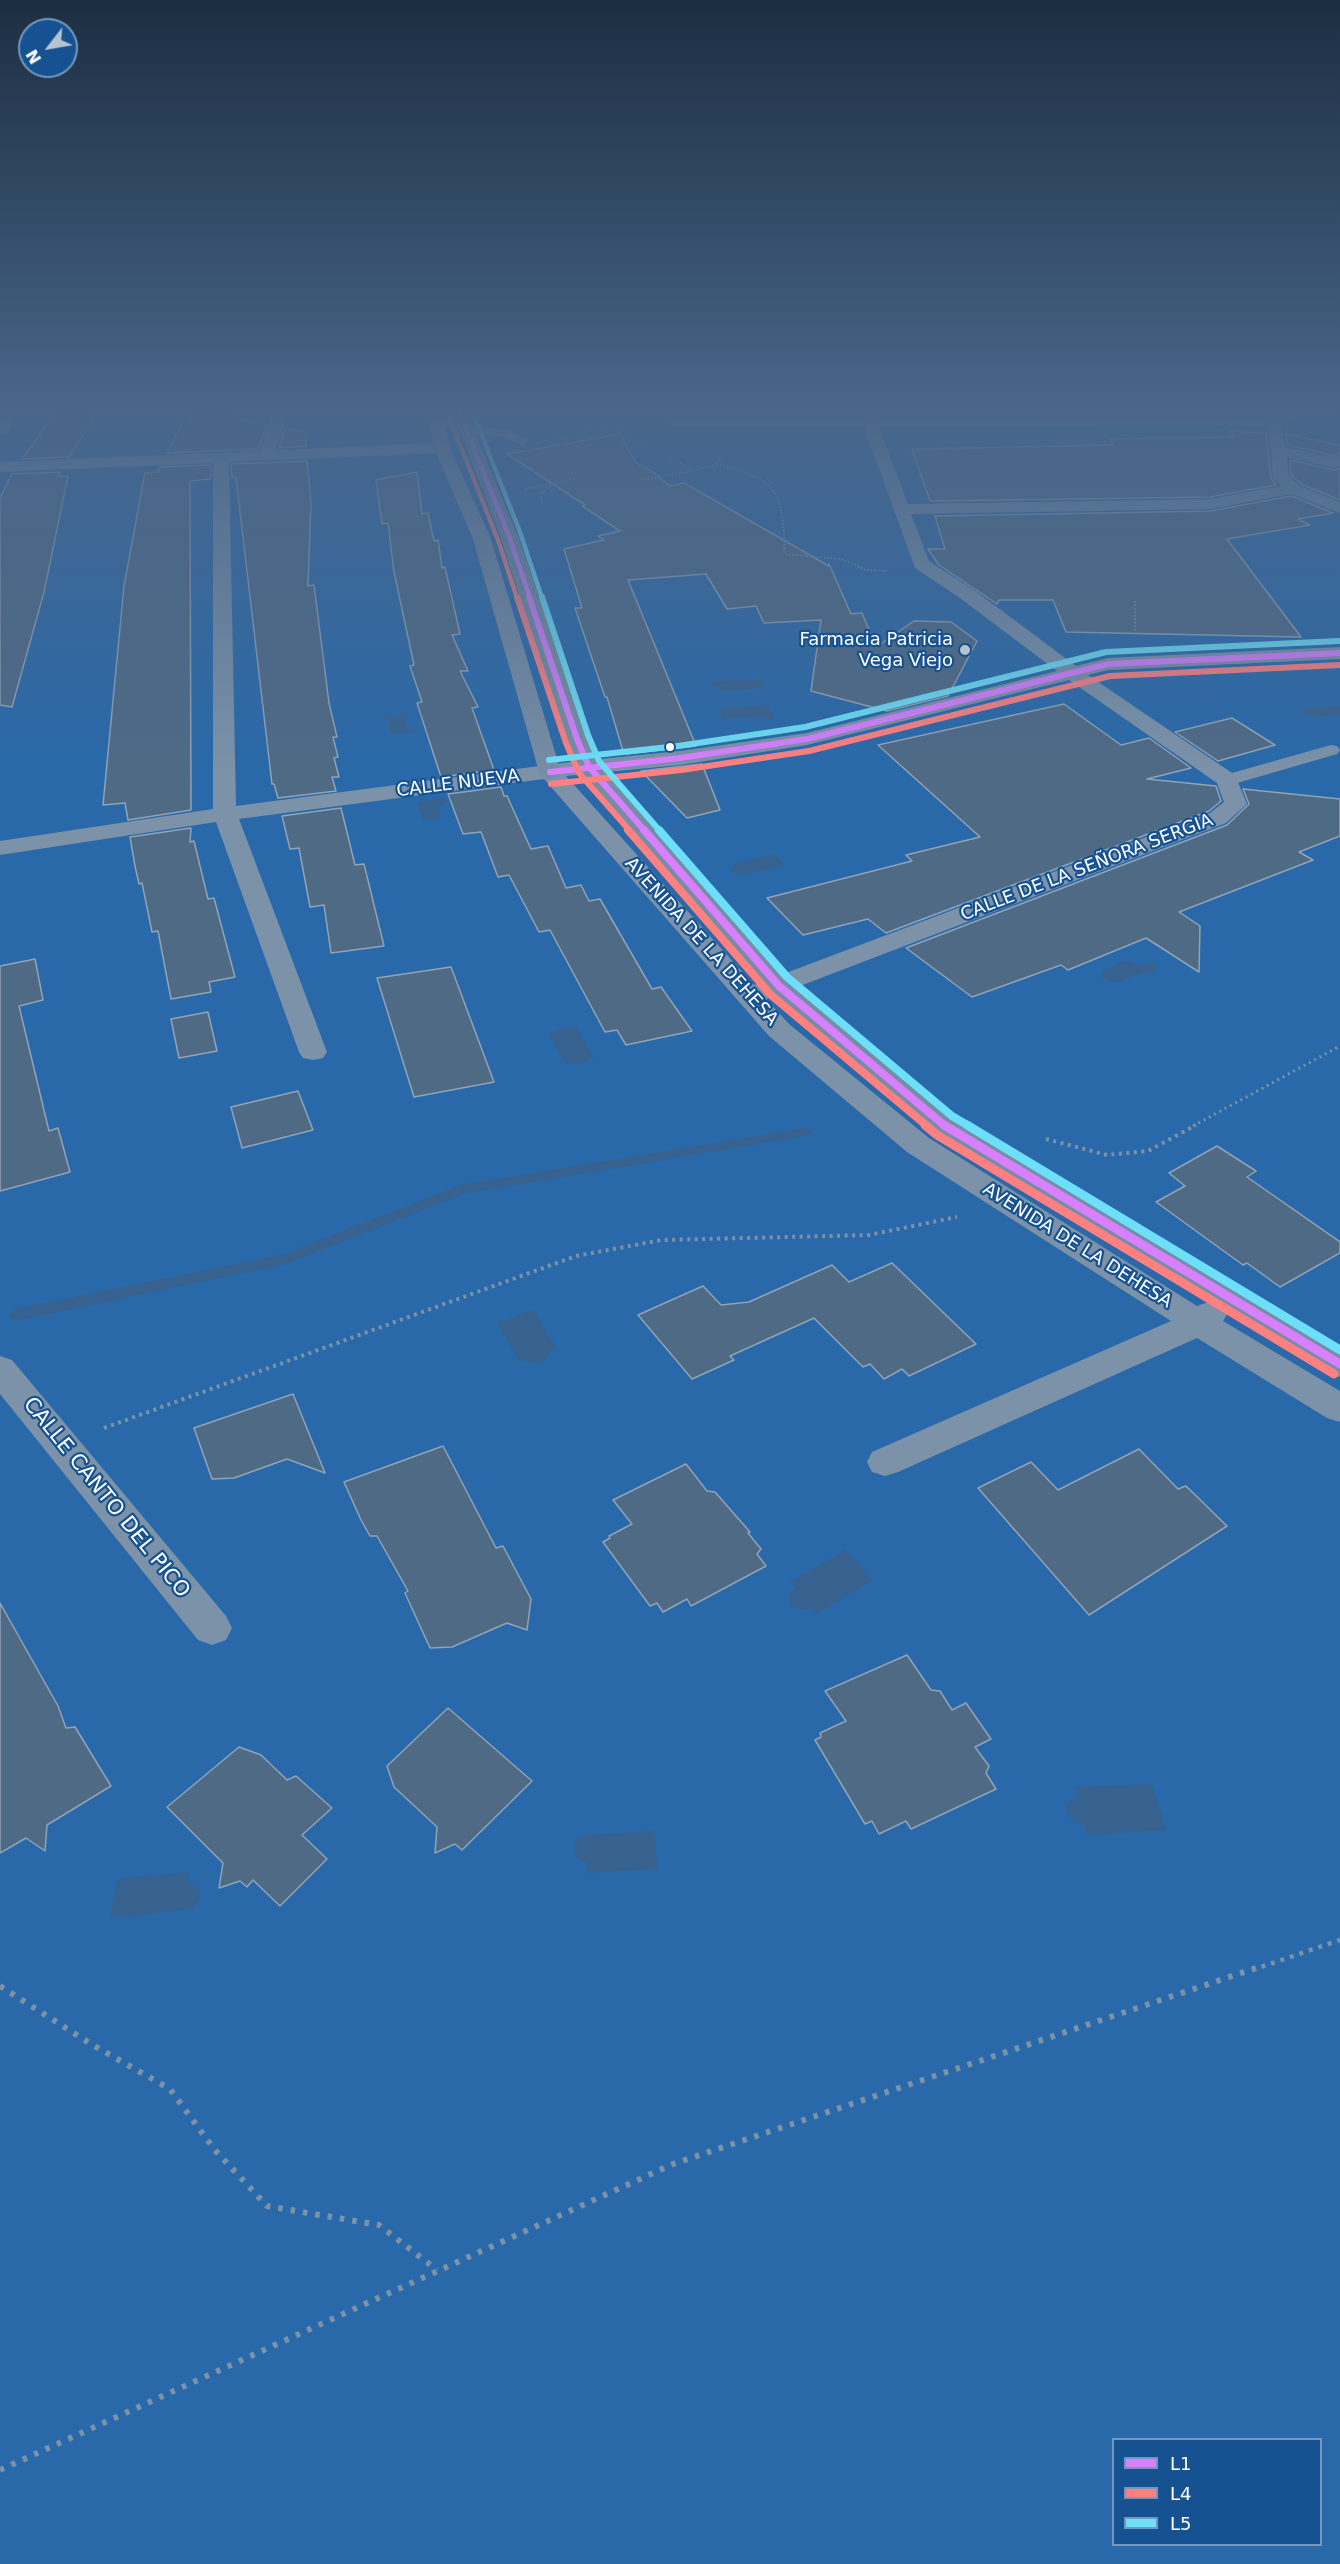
<!DOCTYPE html>
<html>
<head>
<meta charset="utf-8">
<style>
  body { margin:0 }
  #map { position:relative; width:1340px; height:2564px; overflow:hidden; background:#325376; font-family:"DejaVu Sans",sans-serif }
  canvas { display:block }
  .legend { position:absolute; left:1112px; top:2438px; width:210px; height:108px; box-sizing:border-box; background:#165292; border:2px solid #7397be; margin:0; padding:8px 10px; list-style:none; font-size:18px; color:#fff }
  .legend li { display:flex; align-items:center; gap:12px; height:30px }
  .legend b { width:30px; border:2px solid #7397be }
  .north { position:absolute; left:18px; top:18px; width:60px; height:60px; box-sizing:border-box; background:#165292; border:2px solid #7397be; border-radius:50%; rotate:239deg; font-size:16px; font-weight:700; line-height:24px; text-align:center; color:#fff }
  .north::after { content:''; display:block; margin:auto; width:21px; height:27px; background:#b7c3cf; clip-path:polygon(50% 0,100% 100%,50% 72%,0 100%) }
</style>
</head>
<body>
<div id="map">
<canvas width="1340" height="2564"></canvas>
<ul class="legend">
<li><b style="height:8px;background:#d880ff"></b>L1</li>
<li><b style="height:8px;background:#ff8080"></b>L4</li>
<li><b style="height:8px;background:#6ddff8"></b>L5</li>
</ul>
<div class="north">N</div>
</div>
<script>
const ctx = document.querySelector('canvas').getContext('2d');
ctx.lineJoin = 'round';
function paint(path, color) {
  ctx.fillStyle = color;
  ctx.fill(path, 'evenodd');
}
function trace(path, color, width, dash) {
  ctx.strokeStyle = color;
  ctx.lineWidth = width;
  ctx.lineCap = dash ? 'butt' : 'round';
  ctx.setLineDash(dash || []);
  ctx.stroke(path);
}
function label(font, color, halo, rows, align = 'center') {
  ctx.font = font + ' "DejaVu Sans",sans-serif';
  ctx.lineWidth = 4.5;
  ctx.setLineDash([]);
  ctx.textBaseline = 'middle';
  ctx.strokeStyle = halo;
  ctx.fillStyle = color;
  for (const [text, x, y, turn = 0] of rows) {
    ctx.save();
    ctx.translate(x, y);
    ctx.rotate((+turn || 0) * Math.PI / 180);
    ctx.textAlign = isNaN(turn) ? turn : align;
    if (halo) ctx.strokeText(text, 0, 0);
    ctx.fillText(text, 0, 0);
    ctx.restore();
  }
}
const green = new Path2D(`
  M0,413h1340v2151h-1340zM1114,2440h206v104h-206z`);
const water = new Path2D(`
  M762,679l3,9 -44,3 -1,-5h-8l-2,-4z
  M769,705l6,14h-9l-1,-3 -42,3 -4,-11z
  M1340,706v9l-32,2 -8,-9z
  M405,716l3,13h9v2l-26,3 -3,-17z
  M446,798l2,4 -10,5 3,10 -18,3 -6,-18z
  M774,854l11,11 -42,10 -13,-3v-3l5,-2 -2,-3z
  M1121,961h8l10,5 6,-3 7,1 5,6 -3,3c-3,1 -6,0 -10,0 -16,3 -27,16 -43,4l1,-4z
  M575,1026l20,32 -8,2 -5,5 -6,-2 -9,2 -19,-32z
  M533,1310l24,39 -8,3 -1,6c-6,6 -13,7 -20,2l-8,2 -23,-39z
  M845,1550l28,30 -57,34 -5,-6 -9,2 -10,-3 -4,-8 3,-8 5,-3 -6,-6z
  M1152,1784l14,46 -80,5 -2,-11h-6l-10,-8c-3,-9 -1,-16 10,-18l-3,-11z
  M655,1831l2,38 -70,4v-10c-11,-3 -14,-11 -11,-22l8,-6z
  M189,1872l-1,11 5,1 7,8v6l-8,11 -82,9 7,-39z`);
const stream = new Path2D(`
  M806,1128l7,4 -2,3 -348,59 -176,70 -271,57 -5,-2 -3,-4 3,-4 5,-2 268,-55 176,-69z`);
const building = new Path2D(`
  M55,413h42l-28,44 -47,2z
  M187,413h2v13l5,-13h43l-2,6 32,6 -9,24 -91,4z
  M285,429l20,3 1,14 -27,2z
  M1229,431l37,2 5,45 5,7 -66,12 -280,4 -18,-52 202,-4 -4,-6 124,-2z
  M620,434l16,29 14,7 20,16 14,-3 145,83v-2l22,50 11,-1 14,34 38,-26 37,1 26,19 -29,55 -61,15 -76,-20 10,-71 -57,3 -8,-17 -29,3 -21,-35 -78,6 68,166 -70,8 -4,-6 -15,-51h-2l-30,-89h7l-18,-59 40,-9 -6,-4 22,-5 -38,-25 3,-1 -78,-51z
  M1285,434l55,11v8l-7,3 -45,-11z
  M1290,460l44,10 6,-2v32l-39,-16 -10,-9z
  M307,461l4,40 -3,85 6,-1 15,118 8,34h-4l5,20 -4,1 5,19h-7l4,14 -58,7 -4,-14h-2l-36,-306h-4l-1,-14z
  M211,465v14l-21,2 1,329 -63,10 -3,-17 -22,2 21,-219 21,-113 13,-1 2,-5z
  M60,472l-3,4h11l-24,116 -32,115 -12,-2v-207l12,-24z
  M417,472l5,42 6,-1 6,28 4,-1 4,28 3,-1 15,67 -8,1 16,36h-8l18,36 -6,1 22,62 -53,7 -24,-74 5,-1 -12,-36 4,-1 -20,-93 -6,-49 -6,1 -6,-44z
  M1292,496l41,17 -35,6 12,6 -83,14 74,98 -235,-5 -13,-32h-54l-2,4 -58,-39 -11,-16h17l-10,-33 275,-5z
  M1064,704l57,41 28,-7 42,30 -44,11 69,7 5,15 -12,10 -323,122 -18,-14 -65,16 -36,-37 145,-37 -6,-6 74,-18 -102,-92z
  M1232,718l43,27 -57,16 -43,-29z
  M702,764l18,46 -33,8 -46,-47z
  M501,787l3,9h3l24,53 17,-3 18,42 15,-3 8,16 11,-2 52,90 9,-2 31,44 -66,14 -9,-15 -12,2 -55,-102 -11,2 -30,-57 -11,2 -17,-45 -18,2 -15,-40z
  M1243,789l97,10v37l-41,16 14,8 -134,52 21,14 -1,46 -53,-34 -78,32 -7,-5 -89,32 -66,-49 321,-123 22,-21z
  M341,808l14,57 9,-1 20,82 -53,7 -7,-48 -14,2 -11,-59 -9,1 -8,-33z
  M191,828l-1,14 4,-1 14,58 6,-1 21,79 -26,5 2,10 -40,7 -13,-68 -6,1 -10,-49 -3,1 -4,-18 -5,-29z
  M35,959l8,41 -24,6 30,125 9,-3 12,44 -70,19v-225z
  M451,967l43,115 -80,15 -37,-119z
  M208,1012l9,39 -38,7 -8,-39z
  M298,1091l15,39 -71,18 -11,-41z
  M1217,1146l39,25 -9,6 93,65v11l-60,34 -33,-24 -4,2 -87,-63 29,-16 -16,-13z
  M892,1263l84,81 -67,32 -7,-7 -18,10 -14,-15 -7,3 -49,-49 -84,38 4,4 -42,19 -54,-64 65,-29 18,19 28,-3 83,-37 17,17z
  M293,1394l32,79 -38,-14 -53,19 -22,1 -18,-51z
  M443,1446l53,102 7,-2 28,53 -4,31 -20,-7 -55,24 -22,1 -25,-55 3,-2 -31,-55h-7l-9,-16 -17,-38z
  M1139,1449l39,40 8,-3 41,40 -138,89 -111,-127 53,-26 27,28z
  M686,1464l21,27 8,1 35,40 -2,1 13,16 -4,5 9,12 -75,40 -4,-7 -24,13 -6,-9 -7,3 -47,-64 7,-4 -1,-2 23,-12 -19,-24z
  M0,1603l58,103 8,22 9,-1 36,59 -64,39 -2,26 -19,-13 -26,15z
  M907,1655l24,35 9,1 12,19 14,-7 25,36 -16,8 14,19 -3,7 10,16 -85,40 -5,-8 -27,13 -7,-13 -7,3 -50,-84 6,-3 -1,-4 26,-12 -21,-30z
  M448,1708l84,73 -70,69 -7,-6 -20,9 2,-26 -43,-40 -7,-21z
  M239,1747l22,8 26,25 9,-4 36,32 -30,27 25,24 -47,47 -27,-26 -6,7 -7,-6 -21,7 4,-25 -56,-56z`);
const pathFar4 = new Path2D(`
  M633,413l15,9
  M553,439c12,-1 21,-5 32,-8 23,-5 44,0 64,12
  M564,439l13,8
  M625,442l19,-2
  M665,454l28,17 23,-7
  M726,455l-10,9c65,16 66,28 69,90l56,5 25,11 22,1
  M641,480l51,-9
  M525,489l50,-10
  M542,504l-1,-9 8,-10
  M1135,601v30`);
const pathFar3 = new Path2D(`
  M1193,1126l147,-80`);
const pathFar2 = new Path2D(`
  M1046,1139l61,16 41,-4 48,-26
  M104,1428l472,-172 86,-16 207,-5 88,-18`);
const pathFar1 = new Path2D(`
  M1252,1970l88,-30`);
const path = new Path2D(`
  M0,1986l91,58 79,45 44,60 53,57 112,19 58,45
  M0,2470l673,-306 583,-196`);
const lane = new Path2D(`
  M466,427l41,2 21,12 -6,4 -18,-8 -42,-3 -2,-3z
  M1331,745l6,1 3,4 -3,4 -110,32 -6,-2 -3,-4 3,-4z`);
const street = new Path2D(`
  M6,413h14l-15,21 -5,2v-15z
  M273,413h14l-11,37 166,-7 8,5 -8,5 -213,9 7,344 334,-44 110,-11 127,-18 250,-62 -97,-73 -45,-30 -51,-141h-188l-5,-1 -2,-3 2,-3 190,-2 -1,-5h14l2,5h389l-1,-5h14l1,3 7,-3h19l-2,3 -22,9 5,22 47,11 7,-3v11l-5,2 -48,-11 2,19 11,10 40,16v11l-48,-19 -82,15 -299,5 18,47 45,29 102,76 32,-8 232,-11v12l-232,11 -20,5 147,100 12,29 -21,19 -460,176 23,25 140,114 268,168 14,-5 12,3 5,9 -5,8 117,70v31l-13,-4 -130,-80 -299,134 -13,4 -13,-4 -5,-10 5,-10 299,-131 -264,-169 -138,-116 -225,-257 -305,40 88,233 -4,6 -10,2 -10,-2 -4,-6 -83,-230 -216,33v-14l213,-32v-346l-213,9v-10l260,-11zM1232,425l35,2 4,23 2,28 8,8 -71,13 -302,5 -29,-77zM1069,680l148,103 7,19 -14,11 -456,172 -188,-209 114,-11 127,-20z
  M465,419l5,1 2,3 -2,3 -34,2 -7,-4 7,-4z
  M0,1356l12,4 214,256 6,12 -6,12 -14,5 -14,-5 -198,-246z`);
const secondary = new Path2D(`
  M428,413h14l8,35 41,91 70,233 -3,5 -8,2 -8,-2 -3,-5 -66,-233 -39,-91z
  M453,413h14l51,123 70,203 11,26 189,215 168,139 384,229v29l-12,-4 -394,-240 -164,-141 -192,-225 -12,-28 -66,-203z`);
const bus1Far3 = new Path2D(`
  M460,413l49,123 21,62`);
const bus1Far2 = new Path2D(`
  M529,597l48,142 12,28 56,64
  M550,772l130,-14 127,-19 301,-75 232,-11`);
const bus1Far1 = new Path2D(`
  M644,830l135,156 166,140`);
const bus1 = new Path2D(`
  M944,1125l396,239`);
const bus2Far3 = new Path2D(`
  M449,417l49,123 19,58`);
const bus2Far2 = new Path2D(`
  M517,597l49,146 13,30 51,58
  M551,784l130,-14 128,-19 301,-75 230,-11`);
const bus2Far1 = new Path2D(`
  M628,830l143,165 156,131`);
const bus2 = new Path2D(`
  M925,1125l12,10 397,239`);
const bus3Far3 = new Path2D(`
  M473,413l47,119 22,66`);
const bus3Far2 = new Path2D(`
  M542,597l46,138 11,26 61,70
  M549,760l129,-14 127,-19 301,-75 233,-11`);
const bus3Far1 = new Path2D(`
  M659,830l128,147 165,139 17,10`);
const bus3 = new Path2D(`
  M967,1125l373,225`);
const markers = [
  [965,650,6,"#b7c3cf"],
  [670,747,5,"#fff"]
];
const farPoinames = [
  ["Farmacia Patricia",953,640],
  ["Vega Viejo",953,661]
];
const farStreetnames = [
  ["CALLE NUEVA",458,784,-7],
  ["CALLE DE LA SEÑORA SERGIA",1087,868,-21],
  ["AVENIDA DE LA DEHESA",701,942,48],
  ["AVENIDA DE LA DEHESA",1077,1246,32]
];
const streetNames = [
  ["CALLE CANTO DEL PICO",106,1498,51]
];
paint(green, '#2969a9');
paint(water, '#37628f');
paint(stream, '#37628f');
paint(building, '#4f6a85');
trace(building, '#90a3b7', 1.5);
trace(pathFar4, '#7b92a9', 2, [1.5, 2]);
trace(pathFar3, '#7b92a9', 3, [2, 4]);
trace(pathFar2, '#7b92a9', 4, [3, 4.5]);
trace(pathFar1, '#7b92a9', 4.5, [4, 6]);
trace(path, '#7b92a9', 6, [4.5, 8]);
paint(lane, '#7b92a9');
paint(street, '#7b92a9');
paint(secondary, '#768da5');
trace(bus1Far3, '#d880ff', 4.5);
trace(bus1Far2, '#d880ff', 6);
trace(bus1Far1, '#d880ff', 8);
trace(bus1, '#d880ff', 9);
trace(bus2Far3, '#ff8080', 4.5);
trace(bus2Far2, '#ff8080', 6);
trace(bus2Far1, '#ff8080', 8);
trace(bus2, '#ff8080', 9);
trace(bus3Far3, '#6ddff8', 4.5);
trace(bus3Far2, '#6ddff8', 6);
trace(bus3Far1, '#6ddff8', 8);
trace(bus3, '#6ddff8', 9);
const sky = ctx.createLinearGradient(0, 0, 0, 772);
sky.addColorStop(0, '#1c2e41');
sky.addColorStop(0.53, '#49668a');
sky.addColorStop(1, '#49668a00');
ctx.fillStyle = sky;
ctx.fillRect(0, 0, 1340, 772);
for (const [x, y, r, color] of markers) {
  const dot = new Path2D();
  dot.arc(x, y, r, 0, 2 * Math.PI);
  ctx.fillStyle = color;
  ctx.fill(dot);
  trace(dot, '#165292', 2);
}
label('18px', '#fff', '#165292', farPoinames, 'right');
label('18px', '#fff', '#165292', farStreetnames);
label('21px', '#fff', '#165292', streetNames);
</script>
</body>
</html>
